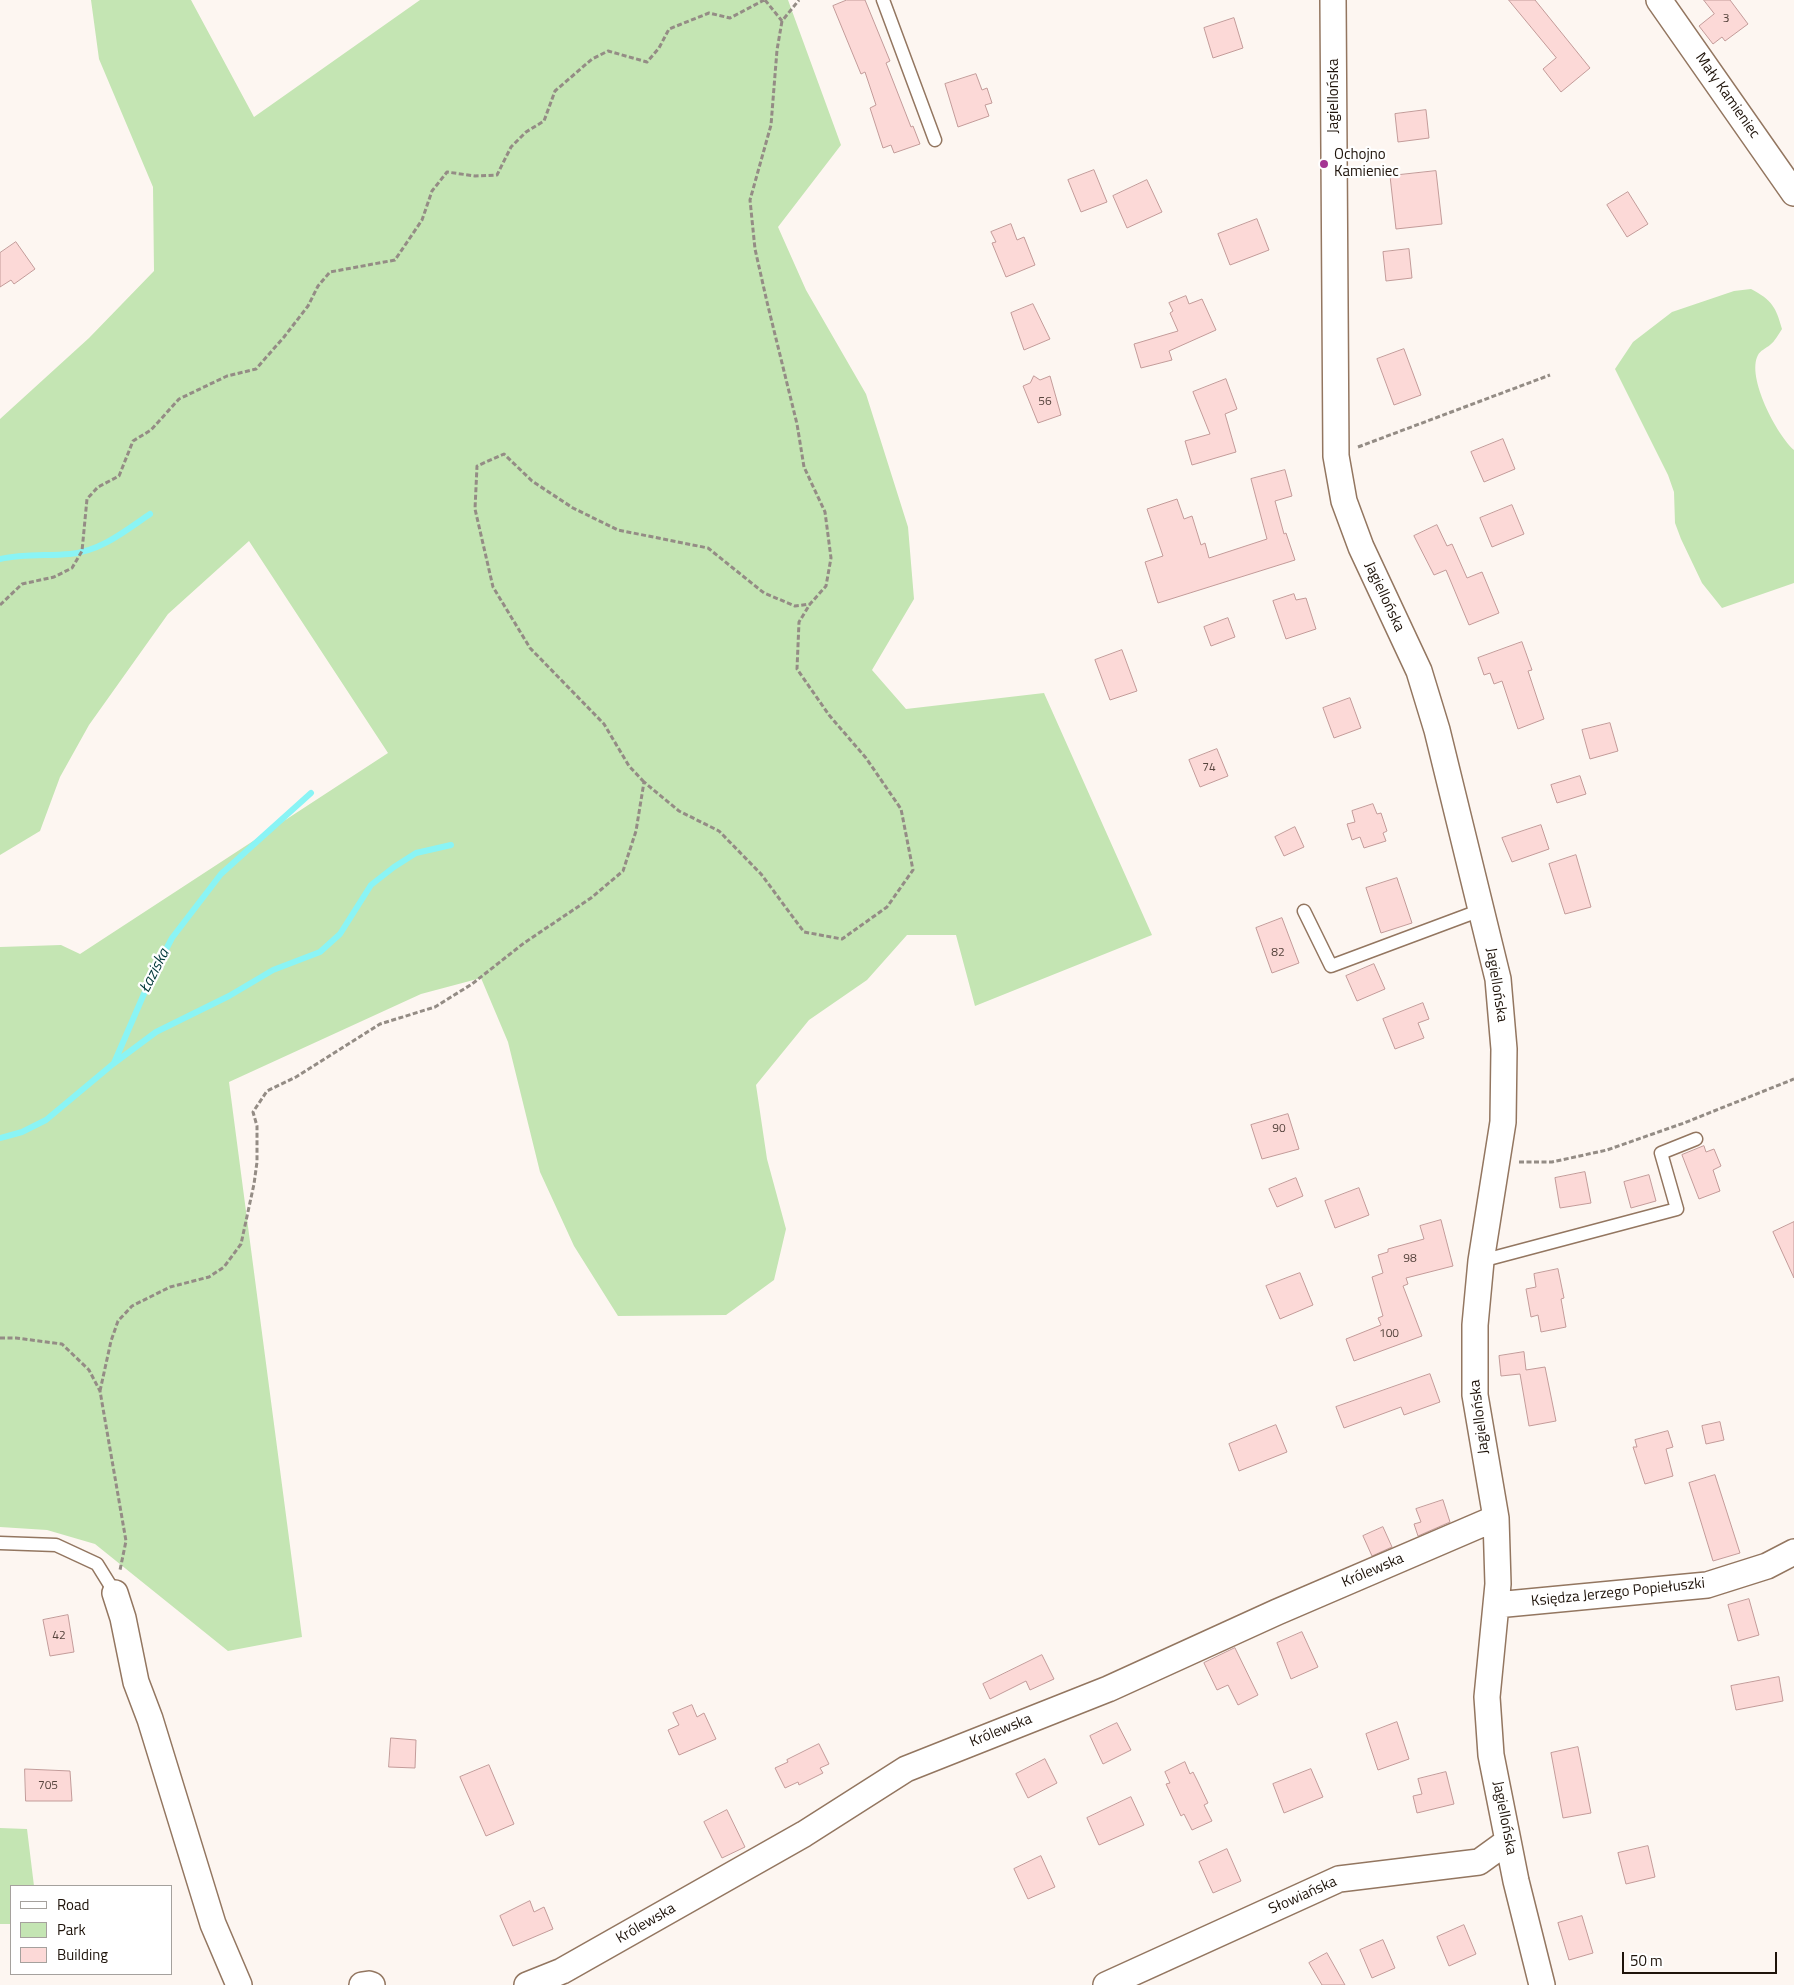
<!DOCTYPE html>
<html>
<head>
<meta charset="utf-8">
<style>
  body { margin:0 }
  #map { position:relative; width:1794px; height:1985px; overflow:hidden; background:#fdf6f1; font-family:"Titillium Web",sans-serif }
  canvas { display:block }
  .legend { position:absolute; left:10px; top:1885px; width:162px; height:90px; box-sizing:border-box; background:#fff; border:1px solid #a5a19d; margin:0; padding:6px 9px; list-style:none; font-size:15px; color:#1e130a }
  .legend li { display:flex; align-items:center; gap:10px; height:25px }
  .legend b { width:25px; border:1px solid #a5a19d }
  .scale { position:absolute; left:1622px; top:1952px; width:155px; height:22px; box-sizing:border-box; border:2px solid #1e130a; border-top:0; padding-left:6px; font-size:15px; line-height:18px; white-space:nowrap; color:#1e130a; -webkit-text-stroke:4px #fff; paint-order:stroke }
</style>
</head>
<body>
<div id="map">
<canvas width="1794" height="1985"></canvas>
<ul class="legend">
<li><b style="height:6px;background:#fff"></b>Road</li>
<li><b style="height:14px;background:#c4e5b3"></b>Park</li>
<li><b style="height:14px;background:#fcd9d7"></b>Building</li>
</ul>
<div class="scale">50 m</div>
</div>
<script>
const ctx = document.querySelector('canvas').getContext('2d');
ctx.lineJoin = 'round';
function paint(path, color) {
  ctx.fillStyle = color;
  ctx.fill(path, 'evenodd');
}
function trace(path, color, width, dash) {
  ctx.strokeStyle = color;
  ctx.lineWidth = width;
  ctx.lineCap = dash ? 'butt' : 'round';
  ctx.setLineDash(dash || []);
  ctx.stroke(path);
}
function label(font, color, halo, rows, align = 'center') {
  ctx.font = font + ' "Titillium Web",sans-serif';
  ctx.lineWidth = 4.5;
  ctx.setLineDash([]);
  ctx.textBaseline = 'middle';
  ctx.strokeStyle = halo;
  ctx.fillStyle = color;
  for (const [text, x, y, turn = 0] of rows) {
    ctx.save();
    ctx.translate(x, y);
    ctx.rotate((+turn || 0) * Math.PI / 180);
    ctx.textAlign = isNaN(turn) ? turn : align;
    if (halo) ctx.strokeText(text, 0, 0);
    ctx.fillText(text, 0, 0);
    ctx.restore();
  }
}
const green = new Path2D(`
  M91,0h100l63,117 166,-117h368l53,145 -63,82 28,63 60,104 42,133 6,72 -42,71 34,39 138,-16 108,242 -177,71 -19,-71h-49l-40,45 -58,40 -53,65 11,74 19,70 -12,51 -48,35 -108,1 -44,-70 -34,-74 -32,-130 -27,-64 -60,16 -192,88 73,555 -74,14 -133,-107 -48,-14 -47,-3v-580l61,-2 19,9 308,-201 -139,-212 -81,73 -79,111 -29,52 -20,54 -40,24v-436l89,-81 65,-67 -1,-84 -54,-128z
  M1751,289c21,11 25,18 31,40 -4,6 -7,12 -12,16 -4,3 -10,6 -12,10 -12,22 19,80 36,95v133l-72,25 -20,-25 -21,-44 -6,-16 -1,-31 -6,-17 -53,-106 18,-27 39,-30 62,-21z
  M0,1828l27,1 7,57h-23v38h-11z`);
const stream = new Path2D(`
  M0,559c23,-5 46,-3 70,-5 31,-3 55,-23 80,-40
  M114,1063l36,-83 22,-42 49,-64 90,-81
  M0,1138l22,-6 24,-12 67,-56 43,-32 73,-36 44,-26 47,-18 20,-18 31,-49 23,-18 22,-14 35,-8`);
const building = new Path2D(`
  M847,0h18l25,61 -4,2 25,64 2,-1 7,18 -26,9 -3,-8 -8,3 -13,-40 6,-3 -11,-33 -4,2 -28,-68z
  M1509,0h26l55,68 -29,24 -18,-23 13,-11z
  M1704,0h26l18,24 -23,17 -3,-4 -9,7 -14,-18 15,-12z
  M1234,18l9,30 -30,10 -9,-30z
  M976,74l6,16 5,-2 5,15 -7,2 4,11 -31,11 -13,-43z
  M1426,110l3,28 -31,4 -3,-28z
  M1094,170l13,32 -26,10 -13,-32z
  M1436,171l6,53 -46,5 -6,-53z
  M1147,180l15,32 -35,16 -14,-32z
  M1628,192l20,32 -21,13 -20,-32z
  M1257,219l12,31 -39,15 -12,-31z
  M1011,224l6,16 7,-3 11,28 -29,12 -14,-34 4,-1 -5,-10z
  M16,242l19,27 -21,15 -3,-4 -11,7v-34z
  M1409,249l3,29 -26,3 -3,-29z
  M1186,296l3,8 13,-5 14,31 -47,21 3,9 -31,8 -7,-24 44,-13 -8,-18 3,-2 -4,-8z
  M1033,304l17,35 -26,11 -13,-37z
  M1404,349l17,46 -27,10 -17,-46z
  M1034,376l6,4 10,-4 11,39 -23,8 -15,-37 7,-3z
  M1226,379l11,30 -12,5 11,38 -44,13 -7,-24 25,-7 -17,-42z
  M1503,439l12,30 -31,13 -13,-30z
  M1285,470l7,26 -17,5 9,33 2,-1 9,27 -137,43 -13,-41 18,-6 -16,-47 30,-10 7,20 8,-3 9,29 4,-2 4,15 58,-19 -16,-60z
  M1512,505l12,29 -32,13 -12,-29z
  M1437,525l10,21 5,-2 15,34 15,-6 17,41 -30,12 -23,-55 -12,5 -20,-39z
  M1294,594l2,6 10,-2 10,31 -30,10 -13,-38z
  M1228,618l7,19 -24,9 -7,-19z
  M1522,642l10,28 -4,1 16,48 -26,10 -16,-48 -8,3 -4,-11 -6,2 -6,-17z
  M1122,650l15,41 -27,9 -15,-40z
  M1350,698l11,30 -27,10 -11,-30z
  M1610,723l8,28 -28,8 -8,-29z
  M1217,749l11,27 -28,11 -11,-27z
  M1580,776l6,18 -29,9 -6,-18z
  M1373,804l4,10 4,-1 6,18 -4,2 3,8 -22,7 -4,-11 -8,3 -5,-16 8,-2 -3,-11z
  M1541,825l8,24 -37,13 -10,-24z
  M1295,827l9,20 -20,9 -9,-19z
  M1576,855l15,52 -26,7 -16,-50z
  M1397,878l15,45 -31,10 -15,-45z
  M1282,918l17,45 -27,10 -16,-45z
  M1374,964l11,25 -28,12 -11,-25z
  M1423,1003l6,16 -11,4 6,15 -29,11 -12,-30z
  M1288,1114l11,35 -37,10 -11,-34z
  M1704,1146l2,6 8,-3 7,17 -8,4 7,21 -21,8 -17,-44z
  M1585,1172l6,31 -31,5 -5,-30z
  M1649,1175l7,26 -25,7 -7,-26z
  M1296,1178l7,18 -26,11 -8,-18z
  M1359,1188l10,27 -34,13 -10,-27z
  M1441,1220l12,46 -47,12 2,6 -5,2 19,50 -68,25 -8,-22 35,-14 -3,-7 5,-2 -11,-39 11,-4 -5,-18 10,-3v-3l36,-10 -4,-13z
  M1794,1222v56l-21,-46z
  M1558,1269l6,29 -3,1 5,28 -25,5 -3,-17 -7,2 -5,-28 10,-2 -2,-13z
  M1300,1273l13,32 -33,14 -14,-33z
  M1524,1352l2,18 19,-3 11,54 -27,5 -9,-52 -19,2 -2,-20z
  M1430,1374l10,28 -36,13 -3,-8 -57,21 -8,-21z
  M1720,1422l4,18 -18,4 -4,-18z
  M1276,1425l11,27 -48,19 -10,-27z
  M1668,1431l5,16 -7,2 7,27 -28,8 -12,-37h4l-2,-7z
  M1715,1475l25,78 -27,8 -24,-78z
  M1443,1500l7,22 -32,14 -4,-12 7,-2 -5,-13z
  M1383,1527l9,20 -20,9 -9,-20z
  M1749,1599l10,36 -21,6 -10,-36z
  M68,1615l6,37 -24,4 -7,-36z
  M1302,1632l16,35 -27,12 -14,-36z
  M1235,1648l23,47 -20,10 -10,-20 -11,5 -13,-27z
  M1042,1655l12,24 -24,11 -4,-9 -36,18 -7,-15z
  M1779,1677l4,24 -47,9 -5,-24z
  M692,1705l5,12 7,-4 12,26 -37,16 -11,-25 11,-5 -6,-12z
  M1397,1722l12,37 -31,11 -12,-36z
  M1117,1723l14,27 -28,14 -13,-28z
  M391,1738l25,2 -1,28 -26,-1z
  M819,1744l10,20 -9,4 3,5 -24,12 -1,-3 -13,6 -10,-20 13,-6 -1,-2z
  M1578,1747l13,66 -28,5 -12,-65z
  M1045,1759l12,24 -29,15 -12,-24z
  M1185,1762l5,12 3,-2 5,10 10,21 -4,2 8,16 -20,9 -8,-16 -3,2 -15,-32 4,-1 -5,-11z
  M489,1765l25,59 -28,12 -26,-59z
  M25,1769l45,2 2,30h-46z
  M1311,1769l12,28 -39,16 -11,-29z
  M1446,1772l8,32 -37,9 -4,-17 9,-2 -4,-15z
  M1131,1797l13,28 -45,20 -12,-27z
  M727,1810l18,37 -23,11 -18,-36z
  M1648,1846l7,31 -29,7 -8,-31z
  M1227,1849l14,32 -28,12 -14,-31z
  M1041,1856l14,31 -27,12 -14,-30z
  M530,1901l4,11 10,-5 9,22 -40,17 -13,-30z
  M1582,1916l11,37 -24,7 -11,-37z
  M1464,1925l12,29 -27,12 -12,-29z
  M1383,1940l12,28 -23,10 -12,-28z
  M1327,1953l18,32h-23l-13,-22z`);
const path = new Path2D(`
  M765,0l17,21 17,-21
  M1358,447l192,-72
  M0,605l22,-21 32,-7 18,-9 10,-17 5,-52 11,-12 21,-11 14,-35 18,-11 28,-31 48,-23 29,-7 28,-32 24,-31 10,-20 12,-14 65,-12 27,-40 10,-29 15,-19 28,4 22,-1 14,-28 15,-15 18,-11 11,-30 37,-32 16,-8 39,11 12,-14 10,-19 40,-16 21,5 34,-18
  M644,782l-15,-16 -25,-42 -74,-76 -37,-61 -18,-78 2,-43 27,-12 28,27 41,27 45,22 90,18 56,45 31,13 15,-2 16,-18 5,-28 -6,-46 -21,-45 -7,-43 -30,-122 -12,-53 -5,-49 21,-75 6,-75 5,-29
  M1519,1162h33l55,-12 77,-27 110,-44
  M0,1338h16l46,6 27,26 11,21 26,150 -6,29
  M100,1391l11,-50 7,-20 14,-15 38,-19 39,-10 15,-10 17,-23 13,-60 3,-22v-36l-4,-14 14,-21 29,-14 84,-53 55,-17 37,-23 52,-41 67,-45 32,-27 13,-40 8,-49 35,29 40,20 42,43 43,58 38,7 45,-32 26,-37 -12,-61 -35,-51 -37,-43 -32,-46 2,-47 11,-18`);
const service = new Path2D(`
  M883,0l52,140
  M1304,911l27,55 150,-56
  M1481,1261l196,-52 -16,-56 35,-14
  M0,1543l56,2 41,19 18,29`);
const minor = new Path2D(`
  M1333,0l3,456 8,45 17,46 58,124 18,59 61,249 6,70 -1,73 -22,139 -6,64v70l21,123 2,66 -11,113 4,58 25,126 26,104
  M1659,0l135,193
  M115,1593l8,25 13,64 14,37 63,205 26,61
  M1496,1605l211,-20 60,-19 27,-14
  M362,1985l7,-1 3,1
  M527,1985l35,-14 242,-137 102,-65 202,-80 169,-77 219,-94
  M1106,1985l233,-106 140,-17 29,-21`);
const markers = [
  [1324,164,5,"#a43593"]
];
const numberNames = [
  ["3",1726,19],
  ["56",1045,402],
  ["74",1209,768],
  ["82",1278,953],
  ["90",1279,1129],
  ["98",1410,1259],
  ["100",1389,1334],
  ["42",59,1636],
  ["705",48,1786]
];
const streetNames = [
  ["Jagiellońska",1334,96,-90],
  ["Mały Kamieniec",1727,96,55],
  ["Jagiellońska",1384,597,65],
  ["Jagiellońska",1496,985,81],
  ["Jagiellońska",1480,1417,-97],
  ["Królewska",1373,1571,-23],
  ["Księdza Jerzego Popiełuszki",1618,1593,-6],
  ["Królewska",1001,1731,-22],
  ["Jagiellońska",1504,1818,79],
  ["Słowiańska",1303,1896,-24],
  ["Królewska",646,1924,-30]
];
const poiNames = [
  ["Ochojno",1334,155],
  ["Kamieniec",1334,172]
];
const waterNames = [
  ["Łaziska",155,971,-63]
];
paint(green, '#c4e5b3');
trace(stream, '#8af4f5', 6);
paint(building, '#fcd9d7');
trace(building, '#c39b99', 1);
trace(service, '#937660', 15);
trace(minor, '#937660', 28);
trace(path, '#948c85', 3, [5, 2.5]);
trace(service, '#fff', 12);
trace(minor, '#fff', 25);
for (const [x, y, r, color] of markers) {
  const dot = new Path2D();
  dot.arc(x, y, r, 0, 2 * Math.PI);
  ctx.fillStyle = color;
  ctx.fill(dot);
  trace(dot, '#fff', 2);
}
label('12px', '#56443d', null, numberNames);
label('15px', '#1e130a', '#fff', streetNames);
label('15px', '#1e130a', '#fff', poiNames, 'left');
label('italic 16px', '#023839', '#fff', waterNames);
</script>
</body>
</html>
